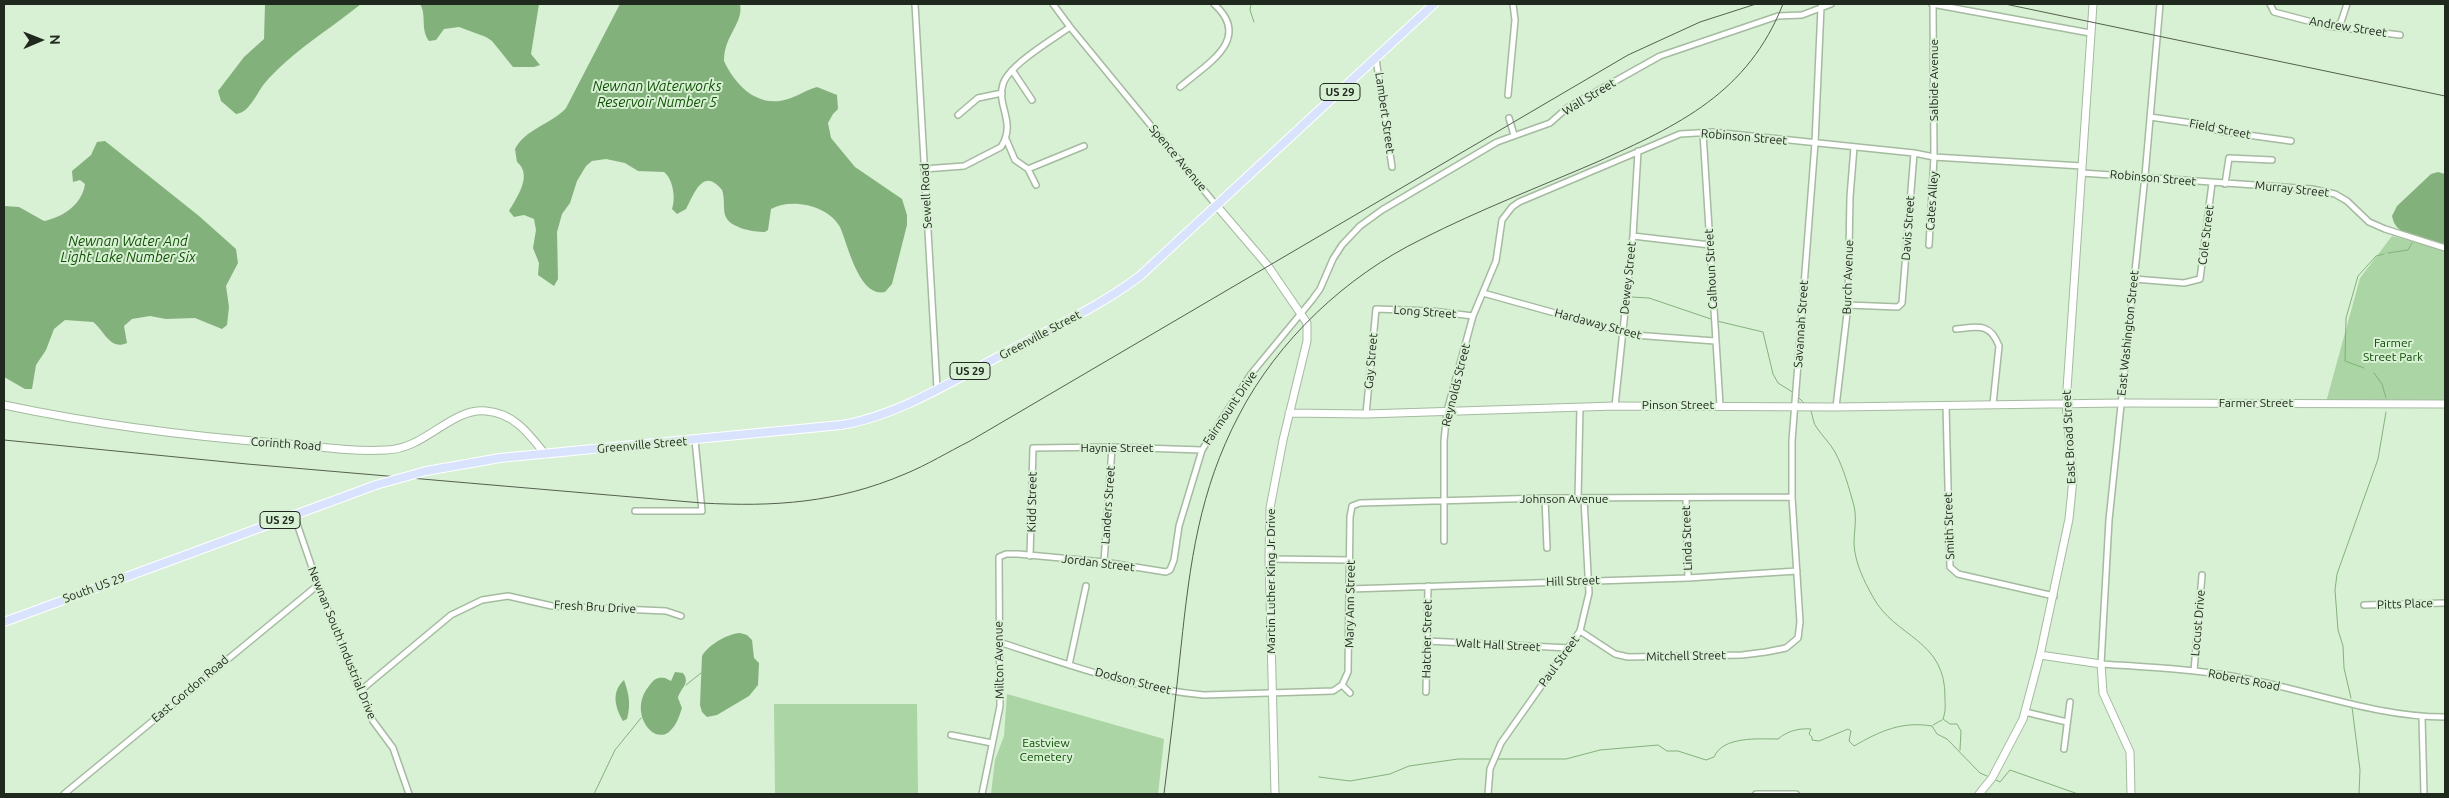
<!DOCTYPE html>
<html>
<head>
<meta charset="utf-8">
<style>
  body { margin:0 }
  #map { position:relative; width:2449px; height:798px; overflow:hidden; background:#d8f0d3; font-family:Ubuntu,sans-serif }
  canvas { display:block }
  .frame { position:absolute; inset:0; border:5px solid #20291e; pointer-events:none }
  .north { position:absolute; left:15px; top:15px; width:50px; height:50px; -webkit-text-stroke:4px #d8f0d3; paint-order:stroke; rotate:89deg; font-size:14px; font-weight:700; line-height:20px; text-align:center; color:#20291e }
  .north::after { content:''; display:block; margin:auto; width:18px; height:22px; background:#20291e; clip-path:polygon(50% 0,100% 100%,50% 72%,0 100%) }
</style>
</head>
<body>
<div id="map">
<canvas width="2449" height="798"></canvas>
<div class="frame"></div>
<div class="north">N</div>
</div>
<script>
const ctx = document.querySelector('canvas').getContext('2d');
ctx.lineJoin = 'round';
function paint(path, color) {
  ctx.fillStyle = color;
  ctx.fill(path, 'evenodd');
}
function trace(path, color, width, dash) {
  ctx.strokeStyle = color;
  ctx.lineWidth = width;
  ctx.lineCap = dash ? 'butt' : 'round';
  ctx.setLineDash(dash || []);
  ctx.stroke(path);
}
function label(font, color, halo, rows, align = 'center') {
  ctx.font = font + ' Ubuntu,sans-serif';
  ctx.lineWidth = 4;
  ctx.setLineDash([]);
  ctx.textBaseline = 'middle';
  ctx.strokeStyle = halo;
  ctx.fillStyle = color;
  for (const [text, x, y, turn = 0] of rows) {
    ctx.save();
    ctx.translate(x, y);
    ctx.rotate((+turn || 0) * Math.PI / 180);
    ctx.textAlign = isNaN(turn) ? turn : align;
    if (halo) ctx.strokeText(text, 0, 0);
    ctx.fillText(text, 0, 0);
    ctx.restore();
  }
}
const green = new Path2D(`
  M2392,236l53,14v154l-120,2 35,-128z
  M1007,694l157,45 -6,55h-167l4,-34 9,-24z
  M774,704h143l1,90h-143z`);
const water = new Path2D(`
  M265,4h96c-32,26 -70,48 -97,80 -7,9 -15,29 -28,30l-15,-13 -3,-10 26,-34 20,-18z
  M420,4h119l-8,50 9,11 -6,2h-21l-21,-26 -6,-4 -27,-10 -15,2 -8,11 -7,1c-9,-12 -2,-26 -9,-37z
  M620,4h120c4,19 -16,31 -16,57 11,24 34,48 64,38 10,-3 18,-9 29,-12l20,8 1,14 -5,5 -5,9 3,15 24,29 47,32 5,16v10l-15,59 -7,8c-26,6 -37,-47 -45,-65 -11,-21 -48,-30 -69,-18l-3,21 -3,2c-12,0 -36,-4 -40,-17 -2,-8 0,-17 -3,-25 -19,-24 -28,4 -36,19l-9,5 -5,-5c4,-11 1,-30 -8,-37l-26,-1 -13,-8 -19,-4 -14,2 -6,5 -9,15 -7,22 -8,11 -5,18 1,47 -4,7 -16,-11 1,-12 -6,-15 3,-18 -2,-11 -10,-4 -10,2 -5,-6c8,-14 24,-36 8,-49l-2,-13c10,-20 37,-25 51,-41z
  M105,141l94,75 37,33 2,14 -12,23 3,21 -2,18 -5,4 -27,-11 -29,1 -16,-3 -18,3 -8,7 3,17c-17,8 -23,-13 -34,-21l-28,-2 -11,9 -8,21 -10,15 -4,24h-7l-21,-12v-171l15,1 25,14c20,-4 38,-17 41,-37l-5,-4 -7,2 -1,-11 19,-16 6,-13z
  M2438,172l7,2v69c-11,4 -40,-7 -48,-16 -3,-3 -4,-7 -5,-11l5,-10 34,-32z
  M740,633l7,2 5,5 2,18 5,5 -1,22 -9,11 -32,19 -10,2 -5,-5 -2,-7 2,-49c6,-11 25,-22 38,-23z
  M675,672l8,1c8,11 -3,15 -5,25l4,10c-3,9 -6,18 -13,24 -17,13 -41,-21 -20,-46 5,-7 8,-9 16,-8l6,3z
  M624,680c5,14 7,24 3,39l-4,2c-8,-14 -12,-29 1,-41z`);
const stream = new Path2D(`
  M1251,4l-1,6 4,12
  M2388,253l20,-3 4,-7
  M1631,297l18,1 62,21
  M1717,321l46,11 10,42 5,9 16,10
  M2364,368l-19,-7 1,-43 12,-42 18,-20 8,-2
  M2374,373l8,11 4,14
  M1797,396l8,8
  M1811,411c2,5 2,13 6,17 6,9 13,15 18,24 9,17 14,36 19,54 3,13 0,25 0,38 1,19 10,37 19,53 22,41 73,42 72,101 0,8 1,12 -2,21l7,5h7l4,7 -1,19
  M686,685l15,-12
  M2351,698l-7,-30 -1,-22 -5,-16 -3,-40 2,-16 41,-115 8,-47
  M2352,707l8,63 -1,24
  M1933,725l9,-5
  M1497,759h69l34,-9 58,-5 9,6h11l28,9 8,-3c9,-21 44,-18 64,-18 9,-8 21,-11 33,-10l-2,5 3,3v3l7,1 29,-12 3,2 -2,10 5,5c26,-15 48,-25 78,-20l5,8 10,5 33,34 7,3
  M1319,777l31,4 40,-7 19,-8 49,-7h35
  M1996,780l4,2 10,-12 68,24
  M594,794l21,-44 26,-32`);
const street = new Path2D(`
  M915,4l22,384
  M1053,4l17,23 146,178
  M1932,4l158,29
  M2160,4l-15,172 -36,344 -8,144c45,3 91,5 136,13 69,12 137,40 208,40
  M2270,4l4,8 53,14 73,9
  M2336,26l5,-4 6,-18
  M1376,59l16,108
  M1012,70l20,30
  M1180,87c27,-23 73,-48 34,-83
  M1508,95l7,-75 -2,-16
  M958,115l20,-17 24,-5
  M2150,117l49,7 20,7 72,10
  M1509,118l5,17
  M1703,133l17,272
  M1006,139l9,21 13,9 56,-23
  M924,169l40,-3 37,-19c16,-25 -5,-41 2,-63 6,-19 50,-45 67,-57
  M1028,169l8,16
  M2082,173l230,16 23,5 12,7 22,21 16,7 60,19
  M2225,184l4,-26 43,2
  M1633,236l77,9
  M1929,245l5,-88 -1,-153
  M2134,279l50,4 16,-4 12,-96
  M1483,293l151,42 81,6
  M1848,305l50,2 4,-4 12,-150
  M1956,329c21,-2 34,-7 43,17l-6,58
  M1946,405l4,162 8,7 96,22
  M1615,406l18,-170 5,-85
  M1836,407l12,-102 2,-108 4,-50
  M1366,414l10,-105 56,2 41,5
  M1545,498l2,50
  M1578,499l2,-92
  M1686,499l2,79
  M635,511h67l-7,-71
  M294,515l24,70 39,100 16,36 20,27 16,46
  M1444,541v-100l3,-30 26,-95 23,-55 6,-41 10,-13 7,-5 161,-68 33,-2 201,21 20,4 148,9
  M1030,556l3,-108 79,-1 90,3
  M1269,559l81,1
  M1104,562l8,-115
  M1350,589l338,-11 109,-7
  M2364,605l81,-2
  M1580,631l35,23 13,3 114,-2 24,-3 20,-4 12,-10 2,-16 -8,-125v-56l23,-298 6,-136
  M1427,641l143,7
  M999,642c67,22 135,47 205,53l129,-4 9,-6 6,-13 2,-155 2,-11 8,-3 185,-5 247,-1
  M1069,665l17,-79
  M2194,671l8,-96
  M1342,685l8,8
  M360,691l91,-76 31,-15 26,-4 44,10 114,5 15,5
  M1426,692l2,-106
  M2025,712l42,10
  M2422,717l2,77
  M951,735l41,8
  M2064,749l6,-47
  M64,794l254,-209
  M982,794l18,-88 -1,-149 7,-3h12l86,8 62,10 4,-2 4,-10 5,-34 23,-76 49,-76 61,-74 8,-11 13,-30 9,-14 18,-19 22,-16 115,-68 53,-19 17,-15 93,-52 118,-40 24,-1 29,-11
  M1488,794l2,-25 11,-26 79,-112 9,-38 -5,-94
  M1756,794h40`);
const secondary = new Path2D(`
  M1216,205l52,61 39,57v18l-24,99 -13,68 -1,51 6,235
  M4,405c90,19 181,31 273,38 36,3 73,9 109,7 40,-1 64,-42 100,-39 28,2 43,23 59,43
  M1289,413l77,1 249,-8 221,1 285,-4 324,1
  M2040,655l61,9 2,29 27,59 1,42
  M1979,794l13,-16 31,-59 17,-64 29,-136 4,-40 -7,-75 27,-400`);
const primary = new Path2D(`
  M426,471l74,-13 341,-33c57,-9 115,-46 166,-73 45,-24 92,-45 133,-76l294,-272
  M4,622l372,-137`);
const rail = new Path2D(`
  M2005,4l440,92
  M4,440l243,24 455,39c72,4 135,0 203,-29 22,-9 43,-22 65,-33l658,-386 72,-33 56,-18
  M1164,794c6,-49 12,-98 17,-147 9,-84 18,-156 58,-232 39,-75 107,-139 183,-176 57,-29 117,-52 175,-77 82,-37 151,-69 186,-158`);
const primaryBridge = new Path2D(`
  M376,485l50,-14`);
const shields = [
  [1340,92,40],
  [970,371,40],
  [280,520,40]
];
const shieldNames = [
  ["US 29",1340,92],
  ["US 29",970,371],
  ["US 29",280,520]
];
const streetNames = [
  ["Andrew Street",2348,27,9],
  ["Salbide Avenue",1934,80,-90],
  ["Wall Street",1589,97,-31],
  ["Lambert Street",1385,113,82],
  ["Field Street",2220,129,11],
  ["Robinson Street",1744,137,5],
  ["Spence Avenue",1178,158,50],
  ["Robinson Street",2153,178,5],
  ["Murray Street",2292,189,6],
  ["Sewell Road",926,196,-93],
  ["Cates Alley",1932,201,-86],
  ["Davis Street",1908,228,-86],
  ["Cole Street",2206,235,-83],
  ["Calhoun Street",1711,269,-93],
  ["Burch Avenue",1848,277,-88],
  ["Dewey Street",1628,278,-84],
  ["Long Street",1425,312,4],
  ["Hardaway Street",1598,324,15],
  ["Savannah Street",1801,324,-86],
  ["East Washington Street",2128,333,-84],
  ["Greenville Street",1040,335,-28],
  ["Gay Street",1371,361,-85],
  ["Reynolds Street",1456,385,-76],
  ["Farmer Street",2256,403],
  ["Pinson Street",1678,405],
  ["Fairmount Drive",1230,408,-56],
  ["East Broad Street",2069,437,-93],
  ["Corinth Road",286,444,4],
  ["Greenville Street",642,445,-5],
  ["Haynie Street",1117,448],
  ["Johnson Avenue",1564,499],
  ["Kidd Street",1032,502,-89],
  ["Landers Street",1108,505,-86],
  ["Smith Street",1949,526,-92],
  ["Linda Street",1687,538,-92],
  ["Jordan Street",1098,563,7],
  ["Martin Luther King Jr Drive",1271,581,-90],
  ["Hill Street",1573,581,-2],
  ["South US 29",94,588,-20],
  ["Mary Ann Street",1350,604,-89],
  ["Pitts Place",2405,604,-2],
  ["Fresh Bru Drive",595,607,3],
  ["Locust Drive",2198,623,-85],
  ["Hatcher Street",1427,639,-89],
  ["Newnan South Industrial Drive",342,643,68],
  ["Walt Hall Street",1498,645,3],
  ["Mitchell Street",1686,656,-1],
  ["Milton Avenue",999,660,-91],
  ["Paul Street",1559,661,-54],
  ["Roberts Road",2244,680,11],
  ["Dodson Street",1133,681,14],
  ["East Gordon Road",190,689,-40]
];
const parkNames = [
  ["Farmer",2393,343],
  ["Street Park",2393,357],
  ["Eastview",1046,743],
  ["Cemetery",1046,757]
];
const waterNames = [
  ["Newnan Waterworks",657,86],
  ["Reservoir Number 5",657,102],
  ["Newnan Water And",128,241],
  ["Light Lake Number Six",128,257]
];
paint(green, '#abd5a4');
paint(water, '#83b17c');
trace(stream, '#83b17c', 1);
trace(street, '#a4bba0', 8);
trace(secondary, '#a4bba0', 9);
trace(primary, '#fff', 10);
trace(street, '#fff', 5);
trace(secondary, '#fff', 7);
trace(primary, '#d9e3fd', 8);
trace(rail, '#536050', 1);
trace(primaryBridge, '#fff', 10, []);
trace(primaryBridge, '#d9e3fd', 8);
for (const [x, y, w] of shields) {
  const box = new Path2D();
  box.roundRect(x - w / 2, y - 8.5, w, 17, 4);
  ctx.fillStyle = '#d8f0d3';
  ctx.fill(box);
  trace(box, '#20291e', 1);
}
label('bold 11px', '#20291e', null, shieldNames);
label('12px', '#20291e', '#d8f0d3', streetNames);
label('12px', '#0c4d02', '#d8f0d3', parkNames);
label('italic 14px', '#0f4f04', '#d8f0d3', waterNames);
</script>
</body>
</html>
